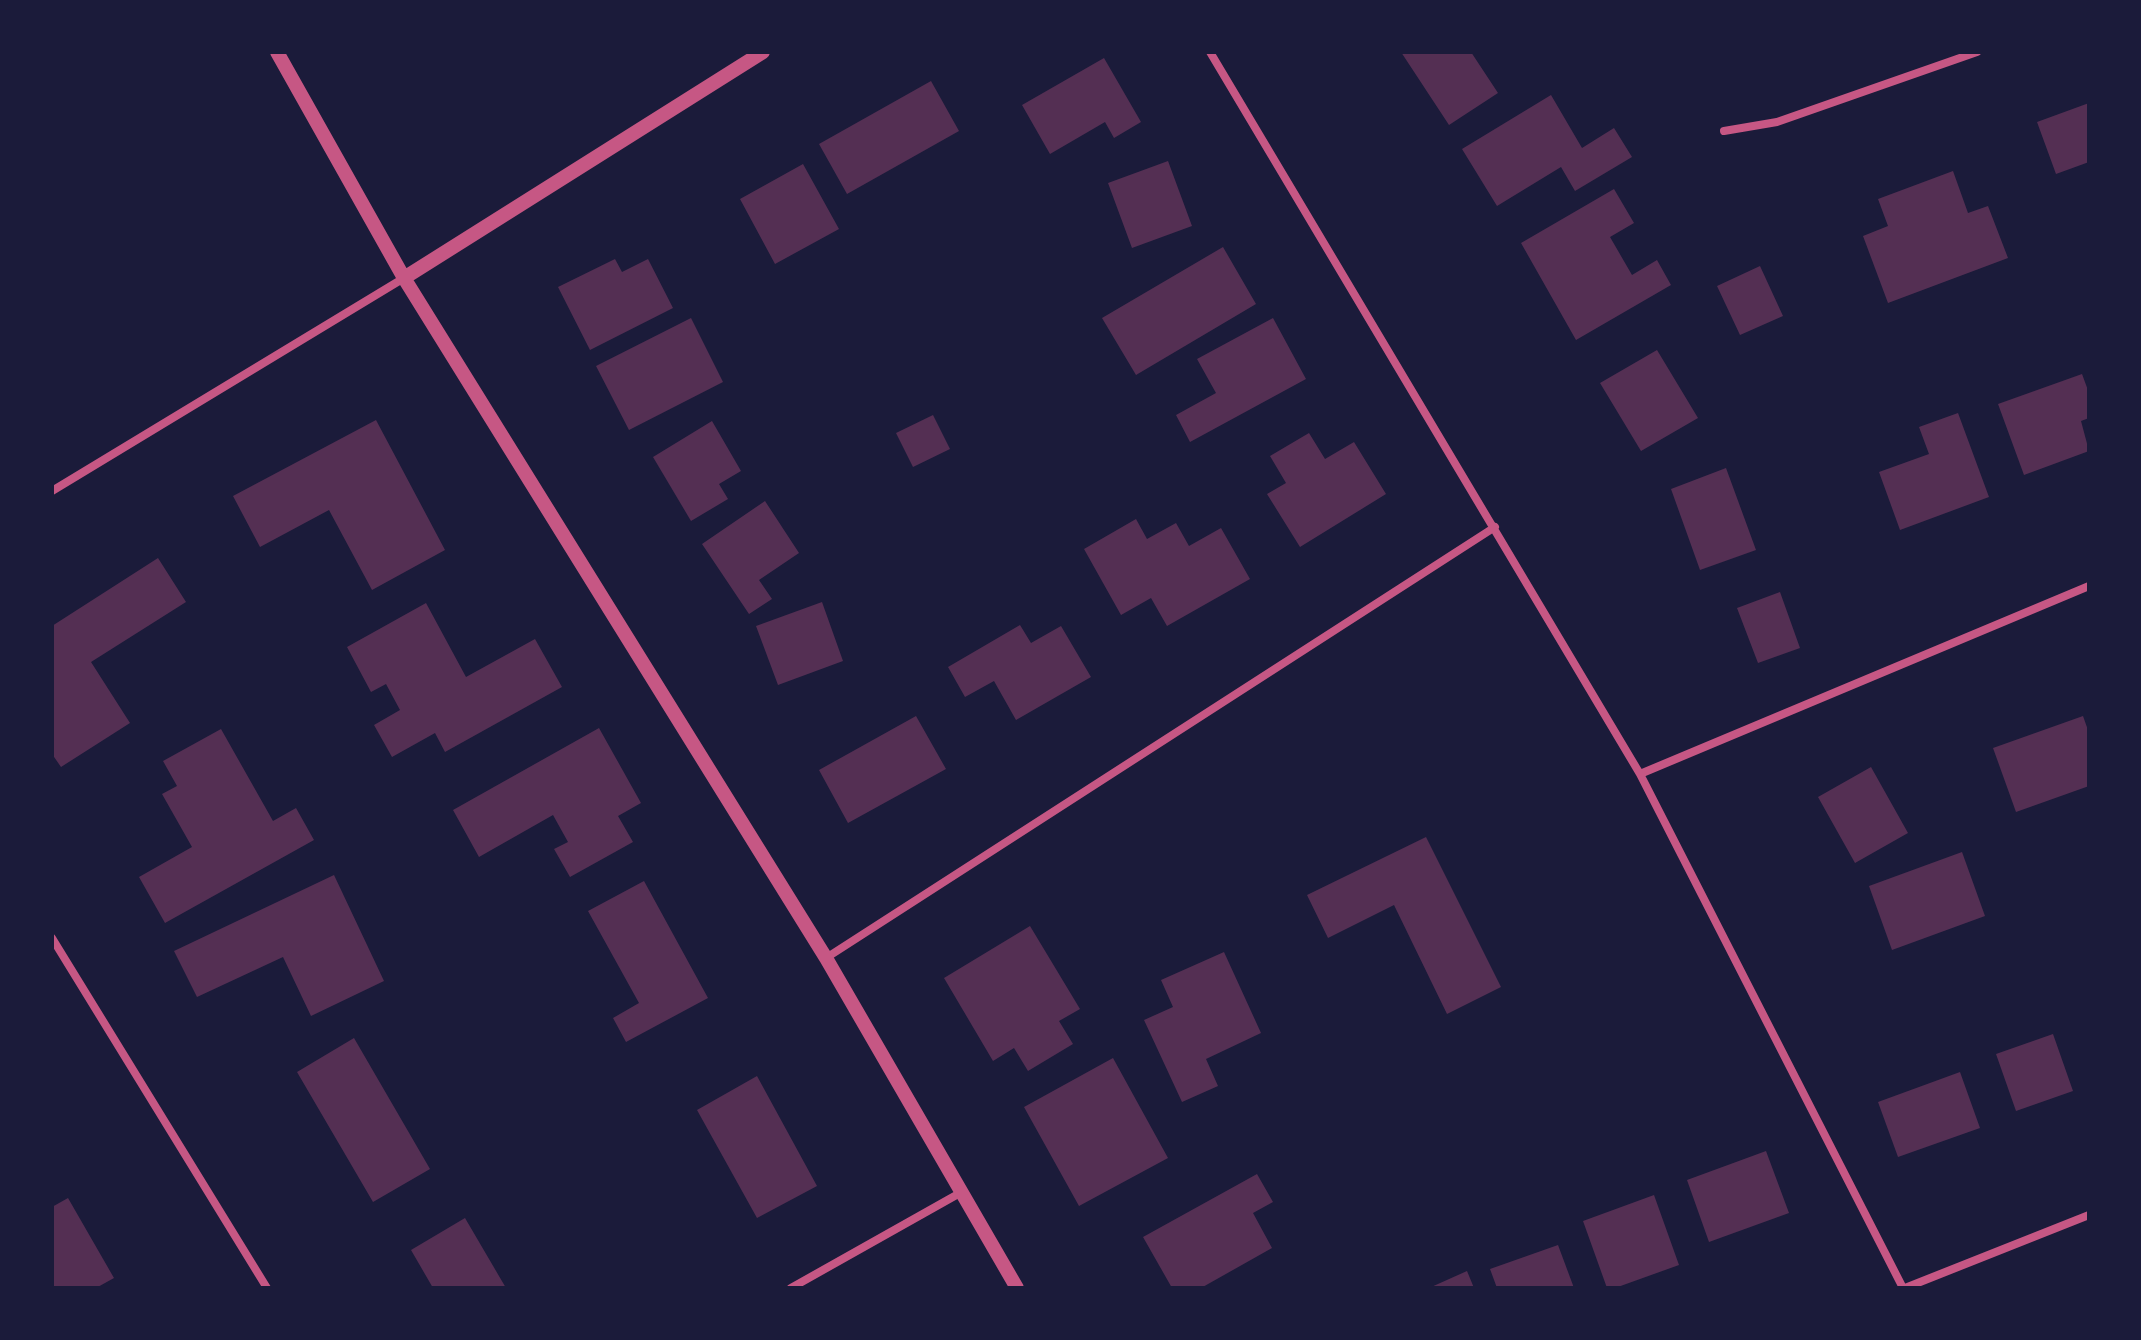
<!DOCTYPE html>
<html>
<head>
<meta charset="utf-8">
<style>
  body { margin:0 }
  #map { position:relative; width:2141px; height:1340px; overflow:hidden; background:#1b1b3a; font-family:"Titillium Web",sans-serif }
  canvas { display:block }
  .frame { position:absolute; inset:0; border:54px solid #1b1b3a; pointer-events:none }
</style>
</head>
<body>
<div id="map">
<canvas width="2141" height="1340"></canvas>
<div class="frame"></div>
</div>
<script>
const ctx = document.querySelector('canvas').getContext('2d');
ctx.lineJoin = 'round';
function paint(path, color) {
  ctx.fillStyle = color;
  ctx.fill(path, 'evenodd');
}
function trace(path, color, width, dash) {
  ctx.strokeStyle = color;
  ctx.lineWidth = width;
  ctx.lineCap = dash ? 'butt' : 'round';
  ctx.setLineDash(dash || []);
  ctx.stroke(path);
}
const building = new Path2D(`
  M1401,52h70l27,41 -49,32z
  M1104,58l37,64 -27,16 -9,-16 -55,32 -28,-49z
  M931,81l28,50 -112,63 -28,-50z
  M1551,95l31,53 32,-20 18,29 -57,34 -14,-24 -64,39 -35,-57z
  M2089,103v59l-33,12 -19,-52z
  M1168,161l24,65 -60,22 -24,-65z
  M803,164l36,65 -64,35 -35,-65z
  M1953,171l15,42 20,-7 20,52 -120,45 -25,-67 25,-10 -10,-27z
  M1614,189l20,34 -24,14 22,38 25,-15 14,25 -95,55 -55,-97z
  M1223,247l33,57 -120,71 -34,-57z
  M615,259l7,13 26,-13 25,49 -83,42 -32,-63z
  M1760,266l23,50 -43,19 -23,-49z
  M691,318l32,64 -94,48 -33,-64z
  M1273,318l33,61 -116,63 -14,-27 40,-22 -19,-34z
  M1657,350l41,68 -57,33 -41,-68z
  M2082,374l7,19v25l-8,3 8,30 -65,24 -26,-71z
  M1958,413l31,84 -89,33 -21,-58 50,-18 -10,-27z
  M933,415l17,34 -37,18 -17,-34z
  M376,420l69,130 -73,40 -43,-80 -69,37 -27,-51z
  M712,421l29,50 -22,13 9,15 -37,22 -38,-64z
  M1309,433l16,26 29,-17 32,52 -86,53 -33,-53 19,-11 -16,-27z
  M1726,468l30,82 -56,20 -29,-81z
  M765,501l34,52 -40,27 13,19 -23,15 -47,-70z
  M1136,519l11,20 29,-16 13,23 32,-18 29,51 -83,47 -16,-28 -30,17 -37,-66z
  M158,558l28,44 -95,60 39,61 -69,44 -9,-13v-128z
  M1780,592l20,56 -42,15 -21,-55z
  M822,602l21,59 -65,24 -22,-59z
  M426,603l40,74 69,-38 27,48 -117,65 -10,-19 -43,24 -18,-32 26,-15 -14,-26 -15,8 -24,-45z
  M1020,625l11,18 30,-17 30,51 -75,43 -22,-39 -29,16 -17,-30z
  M916,716l30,53 -98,54 -29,-53z
  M2083,716l6,17v53l-73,26 -23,-64z
  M599,728l42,75 -23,13 15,26 -63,35 -16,-28 14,-7 -15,-27 -74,42 -26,-47z
  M221,729l52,92 23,-13 18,32 -149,83 -26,-46 53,-30 -30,-53 15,-8 -14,-25z
  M1871,767l37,66 -53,30 -37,-66z
  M1426,837l75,150 -54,27 -53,-109 -66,33 -21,-43z
  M1962,852l23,64 -93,34 -23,-64z
  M334,875l50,106 -73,35 -28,-59 -86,40 -23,-46z
  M644,881l64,117 -82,44 -13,-24 26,-15 -51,-92z
  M1030,926l50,83 -21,12 14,23 -45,27 -14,-23 -21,13 -49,-83z
  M1224,952l37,81 -55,26 12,27 -36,16 -38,-82 29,-13 -12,-27z
  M2053,1034l20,57 -57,20 -20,-57z
  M354,1038l76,131 -57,33 -76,-130z
  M1113,1058l55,100 -89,48 -55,-99z
  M1960,1072l20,56 -82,29 -20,-55z
  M757,1076l60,110 -60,32 -60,-108z
  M1766,1151l23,62 -80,29 -22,-62z
  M1257,1174l16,28 -20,11 19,35 -71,40h-29l-29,-51z
  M1654,1195l25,70 -64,23h-8l-24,-67z
  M68,1198l46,80 -18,10h-44v-81z
  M465,1218l41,70h-73l-22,-38z
  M1558,1245l16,43h-77l-7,-19z
  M1467,1271l7,17h-45z`);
const minor = new Path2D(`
  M1210,52l430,722 263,514
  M1724,131l53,-9 200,-70
  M52,491l352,-213
  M1640,774l449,-188
  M52,938l215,350
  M826,958l669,-431
  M791,1288l169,-95
  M1905,1288l184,-73`);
const tertiary = new Path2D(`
  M277,52l127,226 422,680 191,330
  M404,278l359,-226`);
paint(building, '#542f53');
trace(minor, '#c65784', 8);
trace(tertiary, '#c65784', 14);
</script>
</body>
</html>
